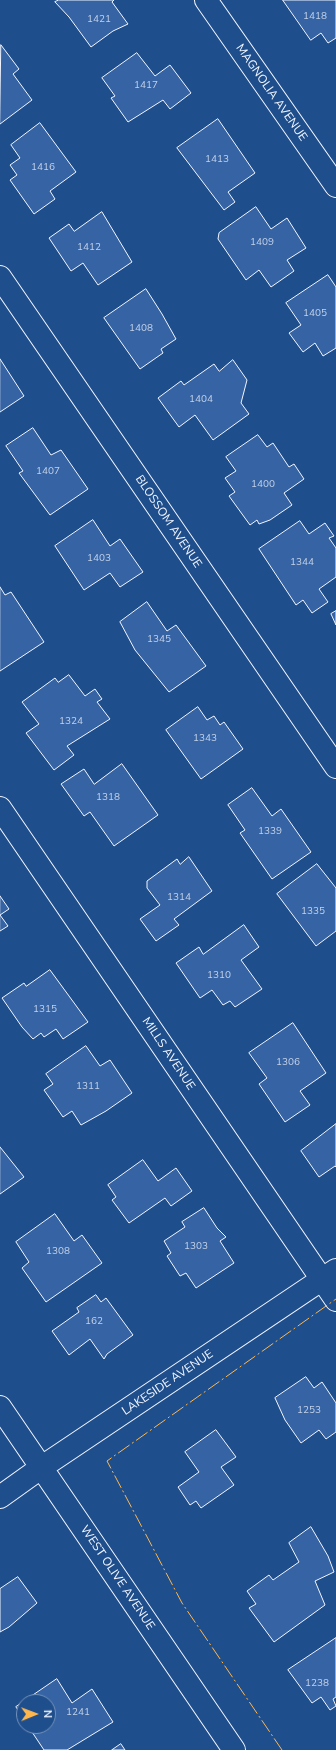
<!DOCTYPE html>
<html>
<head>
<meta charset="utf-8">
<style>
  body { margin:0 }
  #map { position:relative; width:336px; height:1750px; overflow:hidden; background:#1f4e8c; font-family:"Nunito Sans",sans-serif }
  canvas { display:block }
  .north { position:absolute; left:16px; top:1694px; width:40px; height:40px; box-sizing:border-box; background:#1f4e8c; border:1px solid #7391ba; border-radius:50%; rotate:89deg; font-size:11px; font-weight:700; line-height:16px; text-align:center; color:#f2f6ff }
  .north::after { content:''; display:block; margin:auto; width:14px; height:18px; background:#ffb74d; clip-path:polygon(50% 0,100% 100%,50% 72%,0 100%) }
</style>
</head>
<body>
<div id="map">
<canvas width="336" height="1750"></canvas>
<div class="north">N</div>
</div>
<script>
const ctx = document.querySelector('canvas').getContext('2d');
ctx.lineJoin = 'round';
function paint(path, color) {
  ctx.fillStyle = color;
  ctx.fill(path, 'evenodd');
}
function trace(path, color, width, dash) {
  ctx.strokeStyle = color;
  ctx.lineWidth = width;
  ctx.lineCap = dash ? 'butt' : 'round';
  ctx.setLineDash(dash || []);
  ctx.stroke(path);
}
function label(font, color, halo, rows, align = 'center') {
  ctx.font = font + ' "Nunito Sans",sans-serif';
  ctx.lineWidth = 3;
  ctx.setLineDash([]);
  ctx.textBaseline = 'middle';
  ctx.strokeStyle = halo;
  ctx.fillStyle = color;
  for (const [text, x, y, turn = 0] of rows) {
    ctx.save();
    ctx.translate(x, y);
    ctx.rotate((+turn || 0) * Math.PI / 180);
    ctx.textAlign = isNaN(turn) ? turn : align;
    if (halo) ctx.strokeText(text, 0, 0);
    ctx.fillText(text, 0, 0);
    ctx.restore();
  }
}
const building = new Path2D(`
  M59,0h55l-2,2 16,22 -15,7 -22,16 -22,-30 -14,-15z
  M283,0h53v38l-8,5 -7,-10 -10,7z
  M1,45l18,24 -6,5 19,26 -32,24z
  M137,53l18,23 15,-11 21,28 -21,16 -7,-9 -35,22 -17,-24 4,-2 -13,-18z
  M218,119l37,54 -27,19 7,10 -11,8 -47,-62z
  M40,123l36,49 -26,19 5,8 -21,15 -24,-34 7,-5 -7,-10 10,-7 -9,-13z
  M256,207l15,22 16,-11 19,30 -19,12 7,11 -23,16 -12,-17 -13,10 -28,-41 1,-6z
  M102,212l30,50 -34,23 -15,-22 -12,8 -22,-33 20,-14 5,7z
  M328,275l8,12v61l-13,8 -8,-13 -12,9 -14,-19 12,-8 -15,-22z
  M146,289l16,25 14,25 -15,10 2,4 -23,16 -36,-51z
  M0,359l24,37 -24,16z
  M233,360l14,20 -6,23 8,11 -36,26 -18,-25 -16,12 -21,-29 23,-17 3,4 30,-21 5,7z
  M33,428l18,27 10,-5 27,39 -38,26 -31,-42 4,-2 -17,-25z
  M258,435l9,12 6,-4 16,24 5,-3 10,15 -20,14 8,12 -22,15 -11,4 -2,-4 -7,5 -21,-29 6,-4 -10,-14 11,-7 -10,-14z
  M93,520l17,26 10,-7 23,33 -23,15 -10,-14 -26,17 -29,-44z
  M300,521l9,13 16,-11 9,13 -5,2 7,10v29l-17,12 9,13 -16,11 -9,-13 -7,5 -37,-56z
  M0,587l5,8 6,-3 33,50 -44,29z
  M147,602l20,29 9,-6 30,41 -37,26 -34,-42 -15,-28z
  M336,611v14l-5,-11z
  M69,675l16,21 10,-7 7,10 -5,3 13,17 -43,27 7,9 -20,15 -28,-37 13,-9 -17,-22 33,-24 3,4z
  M198,707l9,13 7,-4 6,9 4,-3 19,27 -42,30 -35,-49z
  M122,764l36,51 -44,31 -24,-34 -6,4 -23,-32 23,-15 10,15z
  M252,788l20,28 9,-7 30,43 -39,27 -32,-46 5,-3 -17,-25z
  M189,857l23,34 -38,28 5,6 -23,16 -16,-22 20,-14 -13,-17v-7l30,-22 3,5z
  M317,864l19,24v43l-20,15 -39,-52z
  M0,896l9,13 -9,6 8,11 -8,5z
  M244,925l15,22 -18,13 21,29 -27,18 -5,-6 -7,4 -11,-15 -12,8 -24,-35 23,-16 4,7z
  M50,970l38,52 -25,17 -7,-10 -12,8 -3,-4 -8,6 -11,-12 -20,-29 22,-15 2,3z
  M293,1023l33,50 -26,18 10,14 -25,17 -26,-38 8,-6 -18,-25z
  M86,1046l14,20 10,-6 22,33 -26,18 -25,14 -9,-14 -9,6 -19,-27 9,-6 -7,-10z
  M336,1124v43l-1,-1 -16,11 -18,-26z
  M0,1147l24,30 -24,17z
  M143,1160l15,21 18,-13 16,23 -21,15 -6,-8 -36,25 -17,-23 4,-3 -8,-12z
  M204,1208l13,20 9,9 -6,4 14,22 -38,25 -10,-15 -6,3 -13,-20 4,-3 -7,-12 21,-14 -3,-5z
  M55,1214l19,27 8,-6 20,28 -56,39 -24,-34 7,-6 -13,-20z
  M96,1295l5,7 5,-4 27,37 -26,19 -3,5 -14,-20 -21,16 -17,-24 27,-19 -2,-4z
  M306,1377l8,11 8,-6 14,21v29l-10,7 -7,-9 -18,13 -16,-23 -10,-22z
  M216,1430l20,27 -15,10 13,18 -33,23 -5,-7 -6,4 -12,-18 21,-15 -14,-20z
  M311,1527l17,29 6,16 -19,9 10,24 -51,37 -25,-34 7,-4 -9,-13 22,-16 4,5 26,-18 -10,-19z
  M18,1577l19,26 -28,24 -9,5v-43z
  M336,1638v59l-3,2 3,7 -6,4 -9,-13 -9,6 -24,-33z
  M57,1679l15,24 20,-14 21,33 -46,28h-23l-16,-24h20v-24h-24v17l-8,-12z
  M121,1744l4,6h-13z`);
const minor = new Path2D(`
  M206,0l130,186
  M0,277l336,490
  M0,808l336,492`);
const tertiary = new Path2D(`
  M0,1407l234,343
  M0,1497l42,-30 294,-197`);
const power = new Path2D(`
  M282,1750l-100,-147 -75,-142 229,-162`);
const numberNames = [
  ["1418",315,17],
  ["1421",99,20],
  ["1417",146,86],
  ["1413",217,160],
  ["1416",43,168],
  ["1409",262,243],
  ["1412",89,248],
  ["1405",315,314],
  ["1408",141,329],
  ["1404",201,400],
  ["1407",48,472],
  ["1400",263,485],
  ["1403",99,559],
  ["1344",302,563],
  ["1345",159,640],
  ["1324",71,722],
  ["1343",205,739],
  ["1318",108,798],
  ["1339",270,832],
  ["1314",179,898],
  ["1335",313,912],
  ["1310",219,976],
  ["1315",45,1010],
  ["1306",288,1063],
  ["1311",88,1087],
  ["1303",196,1247],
  ["1308",58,1252],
  ["162",94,1322],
  ["1253",309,1411],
  ["1238",317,1684],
  ["1241",78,1713]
];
const streetNames = [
  ["MAGNOLIA AVENUE",271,93,55],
  ["BLOSSOM AVENUE",168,522,56],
  ["MILLS AVENUE",168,1054,56],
  ["LAKESIDE AVENUE",168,1383,-34],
  ["WEST OLIVE AVENUE",117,1578,56]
];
paint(building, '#3563a3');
trace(building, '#f2f6ff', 1);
trace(minor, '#f2f6ff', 24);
trace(tertiary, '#f2f6ff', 24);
trace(minor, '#1f4e8c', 22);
trace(tertiary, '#1f4e8c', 22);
trace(power, '#ffb74d', 1, [14, 3, 2, 3]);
label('10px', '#c3d1e8', null, numberNames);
label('12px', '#f2f6ff', '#1f4e8c', streetNames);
</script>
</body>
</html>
